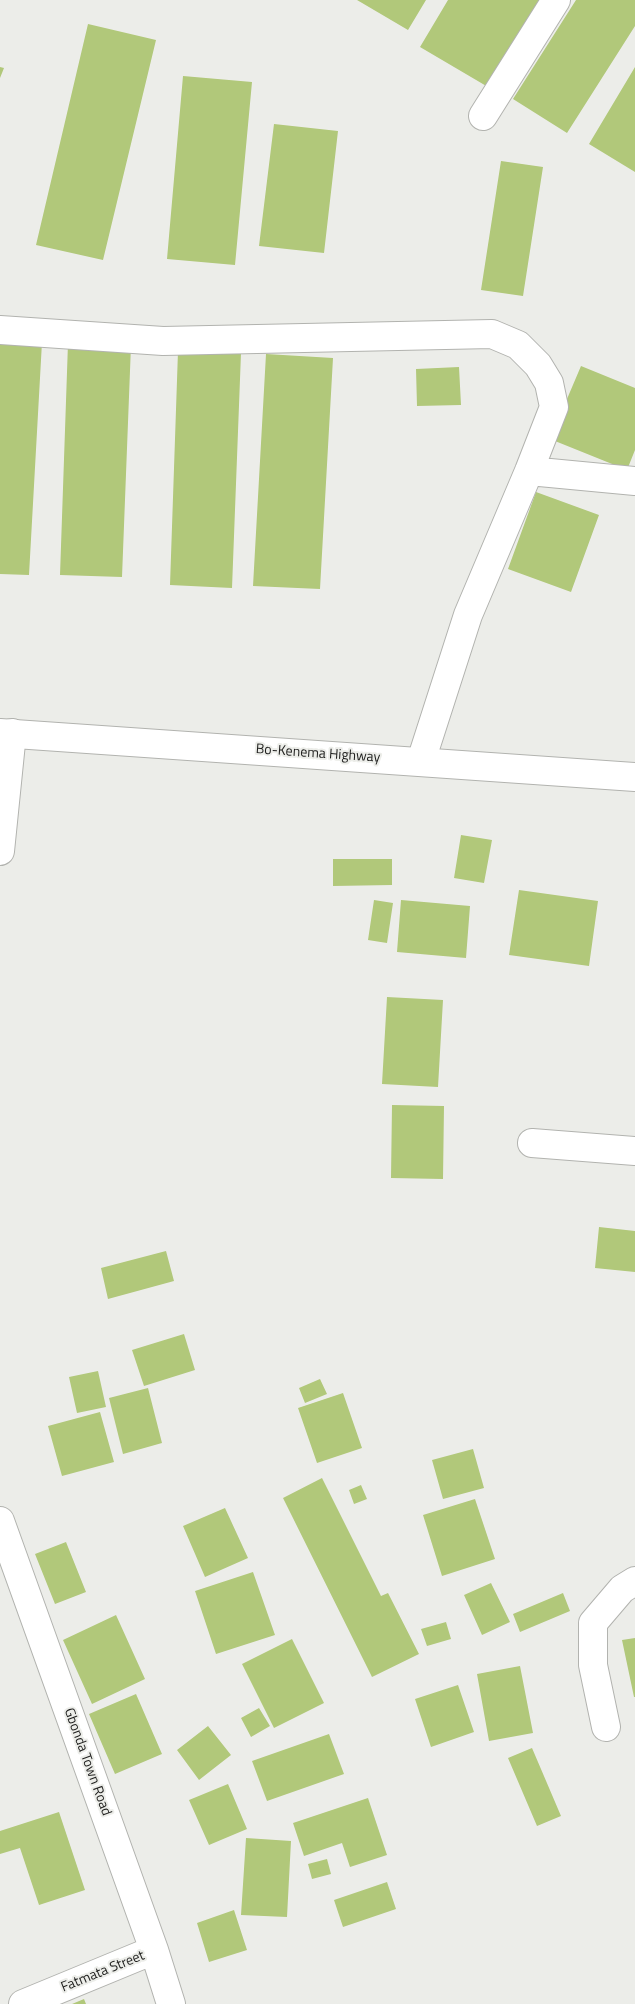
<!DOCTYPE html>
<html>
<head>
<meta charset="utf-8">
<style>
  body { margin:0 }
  canvas { display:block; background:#ecede9 }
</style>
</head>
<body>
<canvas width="635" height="2004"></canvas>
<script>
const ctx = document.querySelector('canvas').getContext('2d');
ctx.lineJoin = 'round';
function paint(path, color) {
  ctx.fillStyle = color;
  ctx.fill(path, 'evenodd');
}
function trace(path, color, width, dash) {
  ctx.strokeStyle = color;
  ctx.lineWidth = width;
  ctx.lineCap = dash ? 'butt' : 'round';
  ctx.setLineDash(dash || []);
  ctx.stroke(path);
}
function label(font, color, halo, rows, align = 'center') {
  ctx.font = font + ' "Titillium Web",sans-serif';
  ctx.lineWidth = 4;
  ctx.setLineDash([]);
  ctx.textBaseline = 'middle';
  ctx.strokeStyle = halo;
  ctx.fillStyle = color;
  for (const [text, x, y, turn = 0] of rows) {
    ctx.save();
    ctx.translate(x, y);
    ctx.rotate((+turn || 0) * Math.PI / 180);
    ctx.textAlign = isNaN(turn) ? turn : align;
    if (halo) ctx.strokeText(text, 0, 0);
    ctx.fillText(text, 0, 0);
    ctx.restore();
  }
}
const building = new Path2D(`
  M357,0h69l-18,30z
  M448,0h92l-52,87 -68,-40z
  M576,0h59v26l-68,107 -54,-34z
  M88,24l68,16 -53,220 -67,-15z
  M0,67l4,1 -4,10z
  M635,67v105l-46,-28z
  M183,76l69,6 -17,183 -68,-6z
  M274,124l64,7 -14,122 -65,-7z
  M501,161l42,6 -20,129 -42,-6z
  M0,339l42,3 -13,233 -29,-1z
  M68,343l63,2 -9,232 -62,-2z
  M178,351l63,2 -9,235 -62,-3z
  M266,354l67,4 -13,231 -67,-3z
  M581,366l54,22v62l-8,20 -77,-31z
  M459,367l2,38 -44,1 -1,-37z
  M536,492l63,23 -28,77 -63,-23z
  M461,835l31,5 -8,43 -30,-5z
  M333,859h59v26l-59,1z
  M519,890l79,11 -9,65 -80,-11z
  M374,900l19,3 -6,40 -19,-3z
  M401,900l69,6 -4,52 -69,-6z
  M387,997l56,3 -5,87 -56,-3z
  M392,1105l52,1 -1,73 -52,-1z
  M599,1227l36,4v41l-40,-4z
  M166,1251l8,30 -66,18 -7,-31z
  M184,1334l11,36 -51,16 -12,-36z
  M98,1371l8,36 -29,6 -8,-36z
  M320,1379l7,15 -22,9 -6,-15z
  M148,1388l14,55 -39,11 -14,-56z
  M343,1393l19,55 -45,15 -19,-55z
  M100,1412l14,50 -52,14 -14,-50z
  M473,1449l11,39 -41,11 -11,-39z
  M322,1478l59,118 7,-3 31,61 -47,23 -89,-179z
  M361,1485l6,14 -13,5 -5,-14z
  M475,1499l20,60 -53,17 -19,-61z
  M225,1508l23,50 -43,19 -22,-51z
  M66,1542l20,50 -31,12 -20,-50z
  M253,1572l22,63 -59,19 -21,-63z
  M491,1583l19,39 -28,13 -18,-40z
  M563,1593l7,18 -50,21 -7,-18z
  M116,1615l29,64 -53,25 -29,-64z
  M446,1622l5,17 -24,7 -6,-17z
  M635,1638v59h-1l-12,-57z
  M292,1639l32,64 -50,25 -32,-64z
  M520,1666l13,67 -44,8 -12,-67z
  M458,1685l16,47 -43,15 -16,-48z
  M136,1694l26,60 -47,20 -26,-60z
  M259,1708l11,18 -19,11 -10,-19z
  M208,1726l23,29 -32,25 -22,-30z
  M329,1734l15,40 -77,27 -15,-40z
  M532,1748l29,68 -24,10 -29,-68z
  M228,1784l19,45 -38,16 -20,-45z
  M368,1798l19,57 -37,12 -8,-24 -38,13 -11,-33z
  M59,1812l26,78 -46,15 -19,-57 -20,6v-23z
  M246,1838l45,3 -4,76 -46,-2z
  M327,1859l4,15 -19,5 -4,-15z
  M387,1882l9,27 -53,18 -9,-27z
  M234,1910l13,40 -38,12 -12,-39z
  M84,1999l2,5h-14z`);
const minor = new Path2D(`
  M483,116l73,-116
  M0,330l163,11 329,-7 26,11 20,20 11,18 5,24 -25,64 -61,144 -47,146
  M529,471l106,10
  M0,851l12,-118
  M532,1143l103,8
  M0,1521l154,429 17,54
  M606,1727l-13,-62v-42l29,-34 13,-8
  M23,2004l131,-54`);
const trunk = new Path2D(`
  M0,733l635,44`);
const streetNames = [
  ["Bo-Kenema Highway",318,754,4],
  ["Gbonda Town Road",87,1762,70],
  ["Fatmata Street",103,1972,-22]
];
paint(building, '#b1c87a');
trace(minor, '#b2b3af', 30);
trace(trunk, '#b2b3af', 30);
trace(minor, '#fff', 28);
trace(trunk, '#fff', 28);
label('14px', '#1d1d1c', '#ecede9', streetNames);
</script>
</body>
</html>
